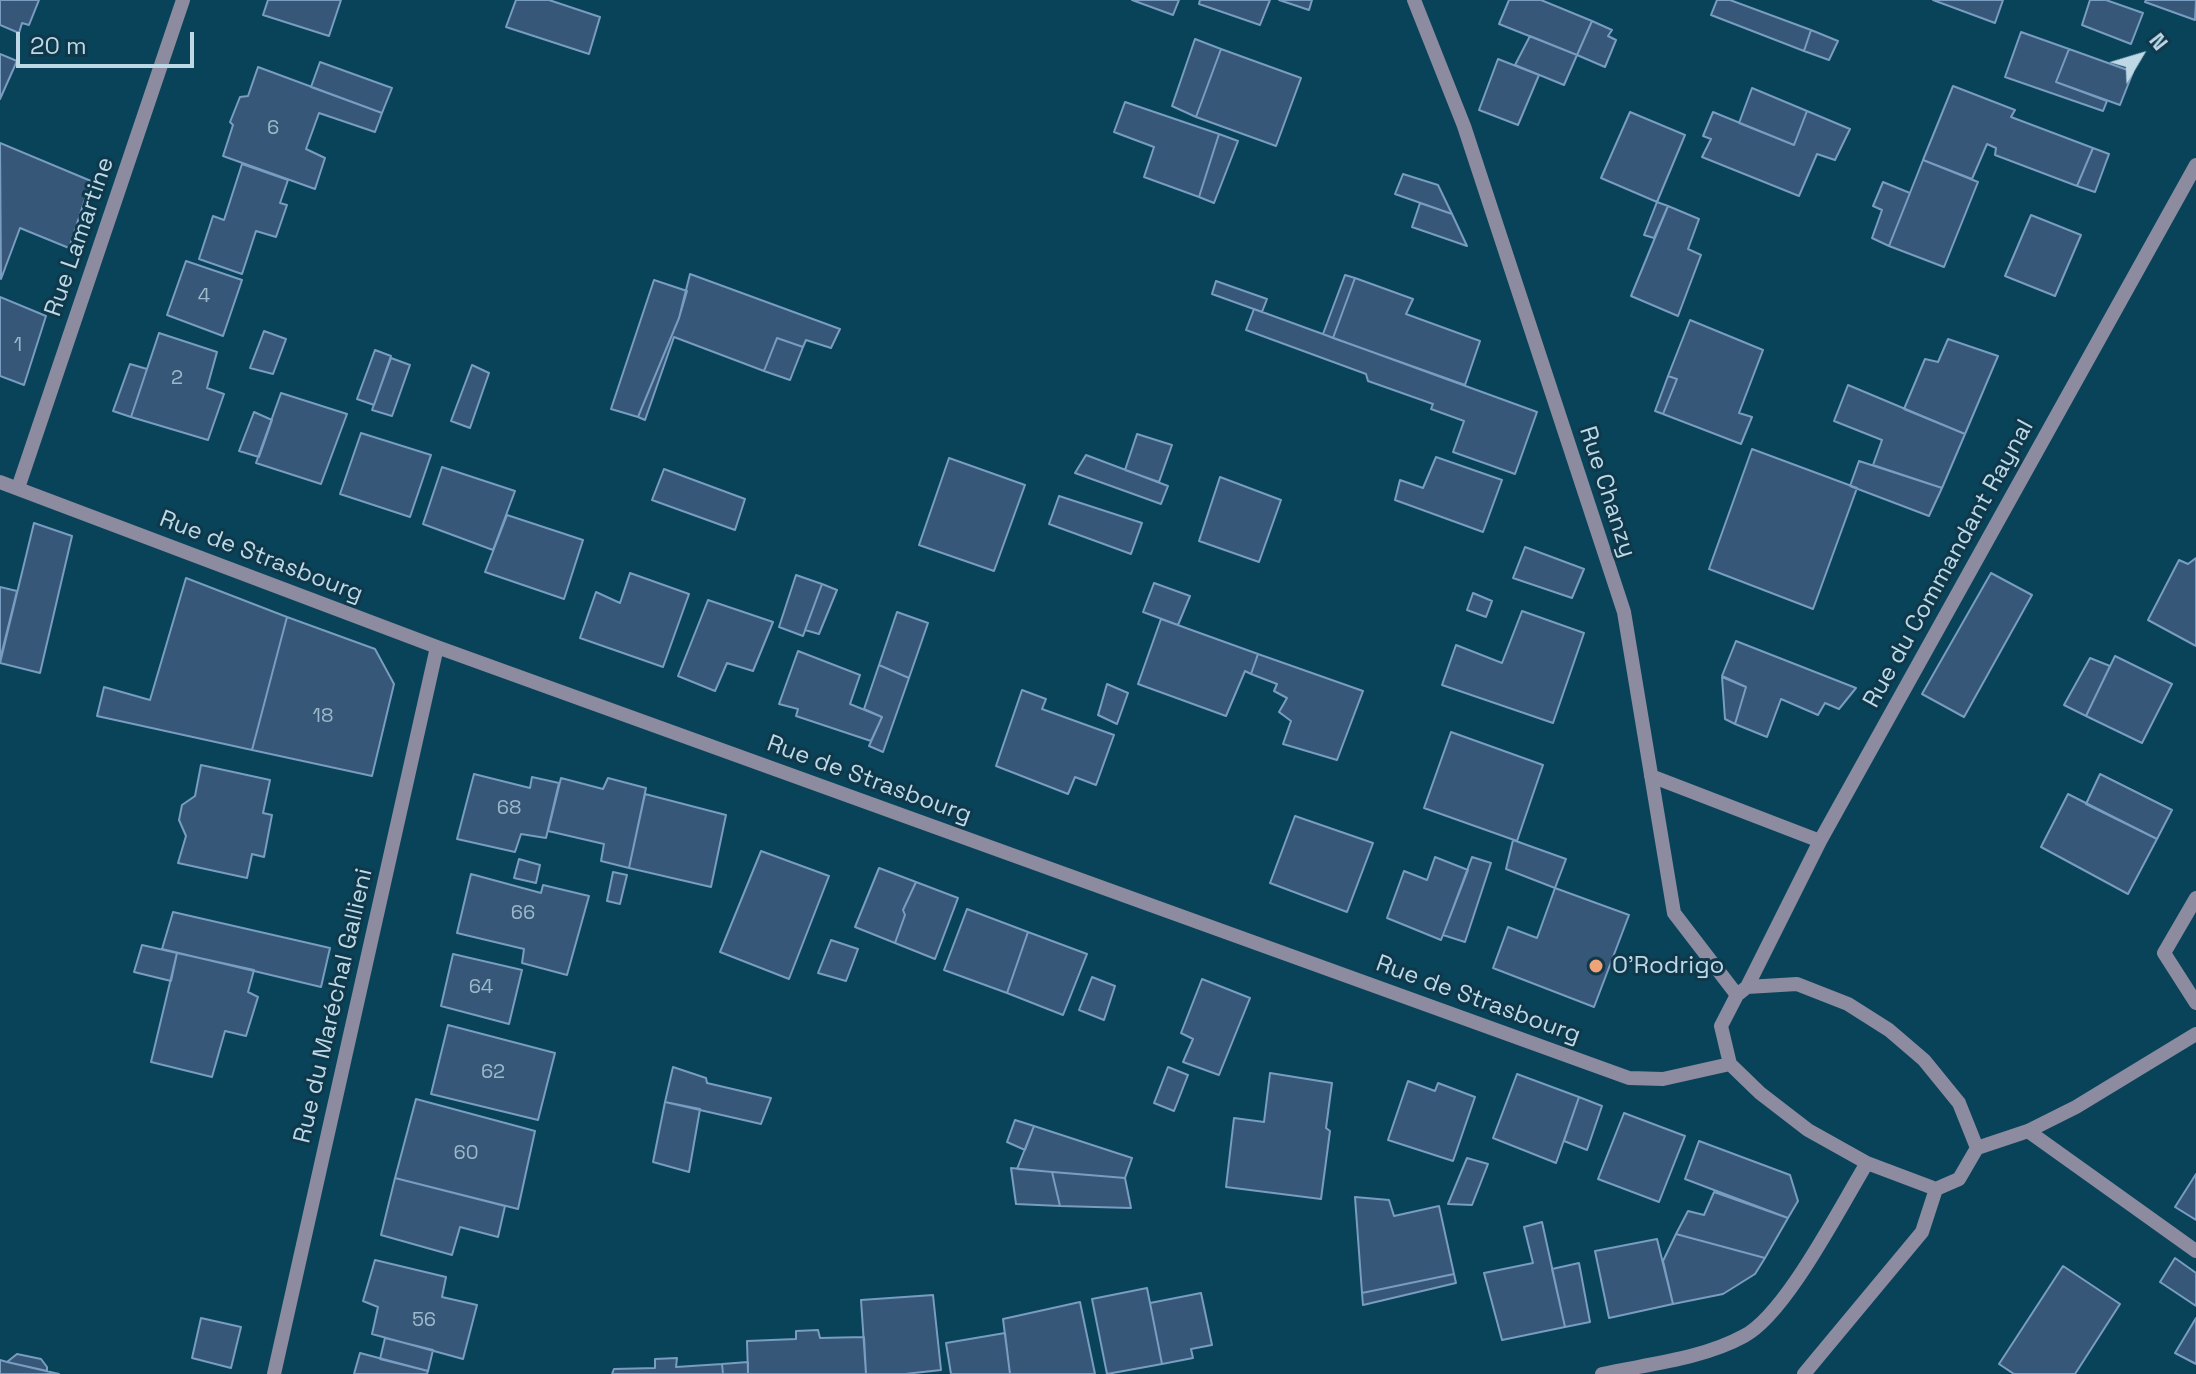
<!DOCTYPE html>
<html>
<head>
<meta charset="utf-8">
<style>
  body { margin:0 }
  #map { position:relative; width:2196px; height:1374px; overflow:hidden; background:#09435a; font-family:"Space Grotesk",sans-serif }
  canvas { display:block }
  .north { position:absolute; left:2100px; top:16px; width:80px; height:80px; -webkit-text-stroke:6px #0f384a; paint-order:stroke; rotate:52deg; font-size:22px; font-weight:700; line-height:32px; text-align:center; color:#bed8e6 }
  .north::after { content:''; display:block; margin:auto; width:28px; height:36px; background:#bed8e6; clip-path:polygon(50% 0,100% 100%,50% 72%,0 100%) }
  .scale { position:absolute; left:16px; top:32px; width:178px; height:36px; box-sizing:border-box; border:4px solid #bed8e6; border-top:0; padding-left:10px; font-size:24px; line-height:28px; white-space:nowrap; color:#bed8e6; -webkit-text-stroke:6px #0f384a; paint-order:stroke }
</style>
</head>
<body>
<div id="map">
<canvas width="2196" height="1374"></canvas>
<div class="north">N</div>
<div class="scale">20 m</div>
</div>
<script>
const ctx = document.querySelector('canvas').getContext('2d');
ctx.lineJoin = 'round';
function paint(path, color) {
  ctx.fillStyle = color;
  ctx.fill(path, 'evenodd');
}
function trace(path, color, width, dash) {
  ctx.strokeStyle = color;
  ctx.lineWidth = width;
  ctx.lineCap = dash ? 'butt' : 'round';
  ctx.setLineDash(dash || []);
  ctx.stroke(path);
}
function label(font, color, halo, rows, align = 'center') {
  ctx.font = font + ' "Space Grotesk",sans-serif';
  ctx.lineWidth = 6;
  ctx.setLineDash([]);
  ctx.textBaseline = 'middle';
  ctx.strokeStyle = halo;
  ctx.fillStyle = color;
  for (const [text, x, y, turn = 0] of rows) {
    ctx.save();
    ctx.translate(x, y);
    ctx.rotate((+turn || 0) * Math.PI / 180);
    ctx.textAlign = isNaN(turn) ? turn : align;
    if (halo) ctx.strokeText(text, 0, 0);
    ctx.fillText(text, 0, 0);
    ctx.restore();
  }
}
const building = new Path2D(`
  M0,0h39l-10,25 -7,-2 -3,10 -19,-8z
  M268,0h73l-12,36 -66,-21z
  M516,0h33l51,17 -11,37 -83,-27z
  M1132,0h47l-6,15z
  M1200,0h70l-10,25 -61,-21z
  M1279,0h33l-3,10z
  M1509,0h32l51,21 -15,34 -78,-31z
  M1717,0h13l81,30 -7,21 -93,-36z
  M1933,0h70l-8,23z
  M2090,0h16l37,13 -12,31 -49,-19z
  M2146,0h50l-1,20 -50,-18z
  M1592,21l20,9 -4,6 8,4 -11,27 -28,-12z
  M1811,30l27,11 -9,19 -25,-9z
  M2021,32l48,17 -13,33 51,19 -4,10 -98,-34z
  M1530,36l47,19 -13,30 -49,-20z
  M1195,39l26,10 -25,68 -24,-11z
  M1221,49l80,29 -25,68 -80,-29z
  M2069,49l64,23 -13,33 -64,-23z
  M0,54l17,7 -17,38z
  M1498,59l41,16 -21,50 -39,-15z
  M320,62l72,26 -10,25 -71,-26z
  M258,67l124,46 -7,19 -56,-19 -13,36 19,9 -10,31 -92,-33 10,-31 -3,-3 10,-25 8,-1z
  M1953,86l62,24 -4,7 82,31 -16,38 -82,-31 1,-7 -9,-4 -15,35 -49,-19z
  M1752,88l55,23 -13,34 -55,-22z
  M1125,102l94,32 -20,63 -55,-20 10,-30 -40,-15z
  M1807,111l43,18 -15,31 -18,-6 -18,42 -97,-39 9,-18 -8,-3 10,-24 81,33z
  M1630,112l55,23 -28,67 -56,-24z
  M1219,134l19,7 -24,62 -15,-6z
  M0,143l91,38 -22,67 -49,-20 -19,51z
  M2093,148l16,6 -14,38 -18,-6z
  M1923,160l55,22 -34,85 -55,-21z
  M242,164l46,16 -8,23 7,2 -11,32 -20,-6 -14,43 -43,-15 14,-43 11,4z
  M1403,174l35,11 14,29 -57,-20z
  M1883,182l27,11 -21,53 -17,-8 10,-28 -9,-4z
  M1657,202l11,4 -14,32 -10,-3z
  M1420,203l32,11 15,32 -55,-19z
  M1668,206l31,13 -11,30 13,6 -23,61 -47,-20z
  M2031,215l50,20 -26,61 -50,-20z
  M186,261l56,19 -19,56 -56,-21z
  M690,274l150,55 -9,19 -25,-8 -3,7 -26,-9 -13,33 -90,-34 -29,83 -7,-3 41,-99z
  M1345,275l10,3 -22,60 -10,-4z
  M1355,278l58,21 -7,15 74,27 -15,44 -132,-47z
  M654,280l33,11 -8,27 -41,99 -27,-8z
  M1216,281l51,18 -5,13 -50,-18z
  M0,297l46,19 -22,69 -24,-9z
  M1254,309l283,103 -22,62 -62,-22 11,-31 -33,-12 2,-5 -65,-23 -2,-7 -120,-44z
  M1690,320l73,30 -24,63 13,4 -11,27 -78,-30 14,-35 -9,-3z
  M264,331l22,8 -13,35 -23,-6z
  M159,333l58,19 -10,36 17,6 -16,46 -77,-23z
  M777,338l26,9 -13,33 -26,-9z
  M1948,339l50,17 -33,78 -61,-25 21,-50 13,3z
  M375,350l16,6 -17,49 -17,-6z
  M391,358l19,7 -18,51 -20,-6z
  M130,364l17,5 -16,48 -18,-6z
  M472,365l17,8 -19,55 -19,-7z
  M1668,376l9,3 -14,35 -8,-3z
  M1848,385l117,49 -23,54 -69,-23 9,-25 -48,-19z
  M281,393l66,21 -26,70 -65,-21z
  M254,412l18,8 -13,37 -20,-6z
  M361,433l70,22 -21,62 -70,-23z
  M1137,434l35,11 -13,37 -34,-12z
  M1752,449l105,39 -44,121 -104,-40z
  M1086,455l82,31 -7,18 -86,-31z
  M1436,457l66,23 -19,52 -88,-32 5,-20 23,8z
  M949,458l76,27 -31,86 -75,-26z
  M1859,461l83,27 -13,28 -79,-30z
  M442,467l73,24 -22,59 -70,-26z
  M664,469l81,30 -10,31 -83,-30z
  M1220,477l61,23 -22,62 -60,-21z
  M1059,496l83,27 -11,31 -82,-30z
  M507,515l76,25 -19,59 -79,-27z
  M34,523l38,13 -32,137 -40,-10z
  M1525,547l59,22 -12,29 -59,-20z
  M2196,558v88l-48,-26 31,-60 9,4z
  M630,573l59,21 -26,73 -83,-29 16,-46 24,11z
  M1991,573l41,22 -68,122 -42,-23z
  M796,575l26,9 -19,52 -24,-9z
  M186,578l101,39 -35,133 -155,-34 7,-29 46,13z
  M1154,583l36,13 -12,29 -35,-13z
  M822,584l15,6 -18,44 -14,-4z
  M0,587l17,4 -17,69z
  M1473,593l19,8 -6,16 -19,-7z
  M708,600l65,22 -20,49 -26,-8 -12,28 -37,-15z
  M1522,611l62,22 -31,90 -111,-38 14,-40 46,18z
  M897,612l31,11 -19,55 -30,-13z
  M287,617l88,32 19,35 -22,92 -120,-26z
  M1161,619l97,35 -7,20 -6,-3 -19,45 -88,-32z
  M1736,641l120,47 -17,21 -14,-6 -7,12 -37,-16 -14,38 -32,-13 11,-37 -24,-11z
  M798,651l62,24 -10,29 32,13 -11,24 -75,-25 2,-7 -19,-5z
  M1258,654l105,37 -26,69 -54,-16 8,-23 -12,-9 8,-14 -13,-7 3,-7 -26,-10z
  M2115,656l57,28 -30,59 -56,-27z
  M2090,658l20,8 -24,50 -22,-11z
  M879,665l30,13 -26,74 -14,-6 13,-29 -18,-8z
  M1722,677l24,10 -11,37 -10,-5z
  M1107,684l21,9 -11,31 -19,-9z
  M1022,690l24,9 -4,10 72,26 -18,50 -21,-8 -7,17 -72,-28z
  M1451,732l92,33 -26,76 -93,-33z
  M201,765l69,15 -7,33 9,2 -8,42 -12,-3 -5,24 -69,-15 8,-27 -7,-16 3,-15 13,-9z
  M474,774l56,14 2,-11 27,6 -13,55 -25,-4 -6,18 -58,-13z
  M2100,774l72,36 -15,29 -71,-35z
  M561,778l42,11 5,-11 38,10 -17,80 -28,-7 3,-17 -56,-13z
  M645,794l81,21 -15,72 -82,-19z
  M2068,794l89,45 -29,55 -87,-47z
  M1295,816l78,27 -26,69 -77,-29z
  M1513,840l53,19 -11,29 -49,-19z
  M761,851l68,25 -40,103 -69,-27z
  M1435,857l33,13 -27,70 -54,-22 17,-47 23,9z
  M1472,857l19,6 -26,79 -22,-7z
  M519,859l21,6 -4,18 -22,-5z
  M879,868l37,14 -13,28 2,5 -10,28 -40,-16z
  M613,872l14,3 -7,29 -13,-3z
  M471,874l70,19 2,-8 46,11 -22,79 -45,-12 2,-14 -67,-16z
  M916,882l42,16 -23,61 -40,-16 10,-28 -2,-5z
  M1555,888l74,27 -35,92 -101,-39 15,-41 29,11z
  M967,909l61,23 -21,61 -63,-23z
  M173,912l157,36 -9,39 -159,-38z
  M1028,932l59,22 -24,61 -56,-22z
  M831,940l27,9 -12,32 -28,-8z
  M142,945l35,8 -6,28 -37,-9z
  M177,953l77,17 -6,22 10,5 -12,39 -21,-5 -13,46 -61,-15z
  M453,954l69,16 -13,54 -68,-18z
  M1092,977l23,9 -11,34 -25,-10z
  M1202,979l48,19 -31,77 -36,-13 10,-23 -12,-6z
  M448,1025l107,28 -17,67 -107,-26z
  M673,1067l33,11 1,5 64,15 -10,26 -96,-22z
  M1168,1067l20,8 -14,36 -20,-8z
  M1270,1073l62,10 -6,45 4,3 -9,68 -95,-12 8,-69 30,4z
  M1517,1074l62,23 -23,66 -63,-25z
  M1408,1081l27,10 3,-8 37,14 -22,64 -65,-21z
  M1579,1097l23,9 -15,44 -23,-9z
  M416,1099l119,32 -17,78 -123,-31z
  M665,1102l35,7 -11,63 -36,-10z
  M1624,1113l61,23 -26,66 -61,-23z
  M1015,1120l19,6 -9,24 -18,-8z
  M1034,1126l98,32 -7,20 -108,-9z
  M1699,1141l91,34 8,26 -10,17 -103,-39z
  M1467,1158l21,6 -16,41 -24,-1z
  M1011,1168l41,4 8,34 -44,-2z
  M1052,1172l73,6 6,30 -71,-2z
  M2196,1174v46l-21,-13z
  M395,1178l110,28 -7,31 -38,-10 -8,28 -71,-20z
  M1714,1192l74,26 -23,40 -89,-24 12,-23 16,4z
  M1355,1197l34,3 5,16 45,-10 15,68 -92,19z
  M1542,1222l23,105 -63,13 -18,-67 49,-10 -9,-36z
  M1676,1234l89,24 -10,16 -32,20 -50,10 -10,-43z
  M1657,1239l16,65 -64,14 -14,-67z
  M2175,1258l21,15v33l-36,-24z
  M375,1260l71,17 -4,20 35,8 -14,54 -91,-25 6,-27 -15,-6z
  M1579,1263l11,59 -25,5 -13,-58z
  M2063,1266l57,38 -45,70h-61l-15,-10z
  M1454,1274l2,9 -93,22 -1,-12z
  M1147,1288l15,76 -55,10 -15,-75z
  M1201,1293l11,52 -21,4 2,9 -31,6 -12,-61z
  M933,1295l8,75 -36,4h-39l-5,-74z
  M1080,1302l15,72h-85l-7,-55z
  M201,1318l40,9 -10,41 -39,-10z
  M2196,1318v46l-21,-11z
  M818,1330l2,8 44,-1 2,37h-118l-1,-33 49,-2v-8z
  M1005,1333l5,41h-59l-5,-31z
  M385,1338l48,12 -5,21 -48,-12z
  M360,1353l68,18 -1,3h-73z
  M17,1354l24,5 6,8v4l-40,-9z
  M677,1358l-1,9 46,-3 1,10h-111l2,-5 41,-1v-9z
  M0,1360l7,2 52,12h-59z
  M748,1362v12h-25l-1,-10z`);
const minor = new Path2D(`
  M1414,0l50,126 160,486 50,301 63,82
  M0,482l437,165 1192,431 34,1 67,-15
  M18,488l165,-488
  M1651,776l169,65
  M2196,898l-32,55 32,50
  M1747,987l50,-3 51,20 41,26 35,30 35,43 18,45 -18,31 -23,10 -69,-26 -59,-33 -48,-37 -30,-29 -9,-38 16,-31 10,-8 73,-146 376,-676
  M2028,1131l168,120
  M1977,1148l51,-17 48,-24 120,-73
  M274,1374l163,-727
  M1602,1374c46,-10 100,-15 142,-38 42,-22 96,-129 123,-173
  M1804,1374l118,-142 14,-43`);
const markers = [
  [1596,966,8,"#efa377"]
];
const numberNames = [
  ["6",273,129],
  ["4",204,297],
  ["1",18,346],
  ["2",177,379],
  ["18",323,717],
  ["68",509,809],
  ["66",523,914],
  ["64",481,988],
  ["62",493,1073],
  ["60",466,1154],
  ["56",424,1321]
];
const streetNames = [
  ["Rue Lamartine",80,237,-71],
  ["Rue Chanzy",1607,492,72],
  ["Rue de Strasbourg",261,557,21],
  ["Rue du Commandant Raynal",1949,564,-61],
  ["Rue de Strasbourg",869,780,20],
  ["Rue de Strasbourg",1478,1000,20],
  ["Rue du Maréchal Gallieni",334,1006,-77]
];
const poiNames = [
  ["O'Rodrigo",1612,966]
];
paint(building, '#365778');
trace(building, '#799cc1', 2);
trace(minor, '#8d8b9f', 14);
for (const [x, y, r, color] of markers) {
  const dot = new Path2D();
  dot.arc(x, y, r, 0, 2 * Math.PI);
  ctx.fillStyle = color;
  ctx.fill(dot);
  trace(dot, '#0f384a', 3);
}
label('20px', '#9cb8ca', null, numberNames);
label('24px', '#bed8e6', '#0f384a', streetNames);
label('24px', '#bed8e6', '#0f384a', poiNames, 'left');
</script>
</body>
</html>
